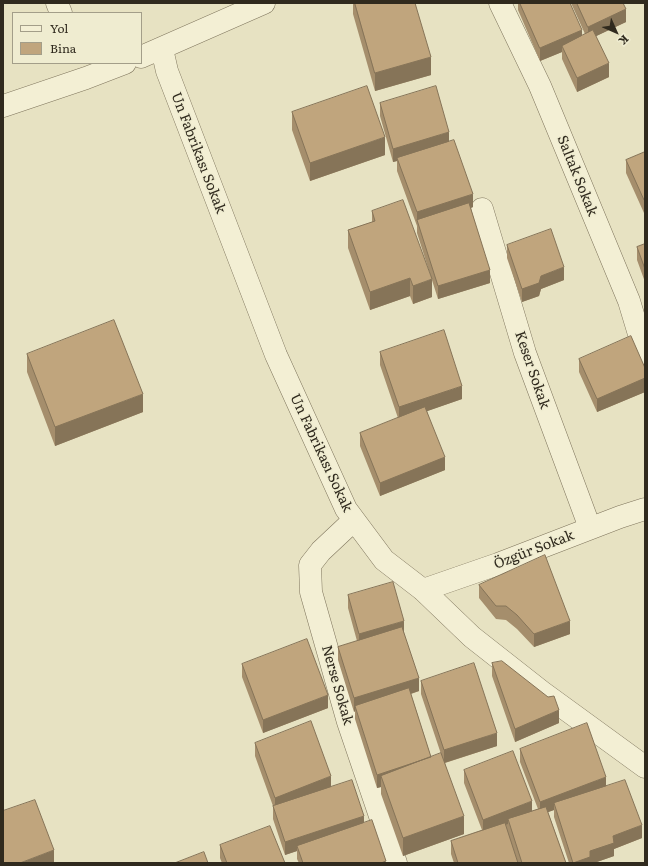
<!DOCTYPE html>
<html>
<head>
<meta charset="utf-8">
<style>
  body { margin:0 }
  #map { position:relative; width:648px; height:866px; overflow:hidden; background:#e7e2c2; font-family:Literata,serif }
  canvas { display:block }
  .frame { position:absolute; inset:0; border:4px solid #302a1e; pointer-events:none }
  .legend { position:absolute; left:12px; top:12px; width:130px; height:52px; box-sizing:border-box; background:#efecd0; border:1px solid #a39e89; margin:0; padding:5px 7px; list-style:none; font-size:12px; color:#302a1e }
  .legend li { display:flex; align-items:center; gap:8px; height:20px }
  .legend b { width:20px; border:1px solid #a39e89 }
  .north { position:absolute; left:596px; top:12px; width:40px; height:40px; -webkit-text-stroke:3px #efecd0; paint-order:stroke; rotate:135deg; font-size:11px; font-weight:700; line-height:16px; text-align:center; color:#302a1e }
  .north::after { content:''; display:block; margin:auto; width:14px; height:18px; background:#302a1e; clip-path:polygon(50% 0,100% 100%,50% 72%,0 100%) }
</style>
</head>
<body>
<div id="map">
<canvas width="648" height="866"></canvas>
<div class="frame"></div>
<ul class="legend">
<li><b style="height:5px;background:#f3efd4"></b>Yol</li>
<li><b style="height:11px;background:#c0a57d"></b>Bina</li>
</ul>
<div class="north">K</div>
</div>
<script>
const ctx = document.querySelector('canvas').getContext('2d');
ctx.lineJoin = 'round';
function trace(path, color, width, dash) {
  ctx.strokeStyle = color;
  ctx.lineWidth = width;
  ctx.lineCap = dash ? 'butt' : 'round';
  ctx.setLineDash(dash || []);
  ctx.stroke(path);
}
function paint(path, color) {
  ctx.fillStyle = color;
  ctx.fill(path, 'evenodd');
}
function label(font, color, halo, rows, align = 'center') {
  ctx.font = font + ' Literata,serif';
  ctx.lineWidth = 3;
  ctx.setLineDash([]);
  ctx.textBaseline = 'middle';
  ctx.strokeStyle = halo;
  ctx.fillStyle = color;
  for (const [text, x, y, turn = 0] of rows) {
    ctx.save();
    ctx.translate(x, y);
    ctx.rotate((+turn || 0) * Math.PI / 180);
    ctx.textAlign = isNaN(turn) ? turn : align;
    if (halo) ctx.strokeText(text, 0, 0);
    ctx.fillText(text, 0, 0);
    ctx.restore();
  }
}
const street = new Path2D(`
  M57,3l4,10
  M500,3l40,83 89,215 16,53
  M162,49l5,22 109,284 70,154 38,51 39,30 49,47 70,55 103,75
  M141,57l123,-54
  M3,106l83,-28 39,-15
  M482,209l43,144 65,175
  M354,520l-33,31 -11,14 1,27 37,130 48,141
  M423,590l75,-26 122,-47 25,-8`);
const wall = new Path2D(`
  M353,3h62l16,72 -56,16 -22,-77z
  M518,3h52l12,33 3,-2 -14,-31h52l3,19 -30,14 13,41 -32,15 -15,-33v-7l-22,9 -22,-51z
  M380,103l69,38 24,66 -2,1 19,75 -52,16 -21,-66v-7l-20,-55v-10l-4,1 -13,-46z
  M292,112l93,43 -75,26 -18,-51z
  M645,152v61h-1l-18,-40v-13z
  M372,211l60,86 -19,7 -3,-8 -40,14 -22,-62v-18l24,-8z
  M645,244v38l-8,-22v-13z
  M507,245l57,35 -23,9 -2,7 -17,6 -15,-44z
  M380,352l82,47 -35,12 18,59 -65,26 -20,-50v-13l38,-15 -18,-53z
  M27,354l116,58 -88,34 -28,-74z
  M579,359l66,9v24l-48,20 -18,-40z
  M479,585l91,49 -36,13 -17,-18 -11,-9 -10,-1 -17,-21z
  M348,595l56,38 15,58 -8,3 20,63 10,-3 -20,-60v-13l76,65 -52,17 19,71 -61,22 -22,-62v-7l-4,1 -22,-69v-8l-1,1 -16,-52v-13l19,-6 -9,-33z
  M492,663l67,60 -44,19 -23,-66z
  M242,664l86,44 -65,25 -21,-56z
  M255,743l76,44 33,36 22,40h-87l-2,-4v-8l-12,4 -12,-36v-13l-18,-50z
  M520,749l86,37 36,52 -28,11v7l-20,7h-25l-15,-46v-7l-6,2 18,51h-112l-3,-9v-13l31,-11 -18,-47v-13l68,41 6,-2 -18,-47z
  M220,845l65,18h-63l-2,-5z`);
const shadedWall = new Path2D(`
  M626,9v13l-38,18v-13z
  M582,30v14l-20,2v6l-22,9v-13z
  M431,57v18l-56,16v-18z
  M609,63v14l-32,15v-14z
  M449,132v13l-52,13v3l-4,1v-13z
  M385,137v18l-75,26v-18z
  M473,194v13l-54,18 -2,-5v6v-14z
  M644,200h1v13h-1z
  M564,267v13l-23,9 -2,7 -17,6v-13l19,-13z
  M490,270v13l-52,16v-13z
  M410,278v18l-40,14v-18z
  M432,279v18l-19,7v-18z
  M645,378v14l-48,20v-13z
  M462,386v13l-63,22v-14z
  M143,394v18l-88,34v-19z
  M445,457v13l-65,26v-13z
  M404,621v13l-45,13v-13z
  M570,621v13l-36,13v-13z
  M419,678v13l-63,20 -1,-5v5l-1,1v-14z
  M328,695v13l-65,25v-13z
  M559,710v13l-44,19v-13z
  M497,733v13l-53,17v-13z
  M431,757l-50,19v11l-4,1v-13z
  M331,776v14l-56,21v-13z
  M606,777v14l-52,12v7l-14,5v-13z
  M532,801v13l-24,5v5l-25,9v-13z
  M364,816v13l-67,17v5l-12,4v-13z
  M464,816v18l-61,22v-18z
  M642,825v13l-28,11v7l-20,7h-20l16,-12 23,-15z
  M54,850v13h-34z`);
const building = new Path2D(`
  M355,3h60l16,54 -56,16z
  M520,3h50l12,27 -42,18z
  M577,3h46l3,6 -38,18z
  M593,30l16,33 -32,15 -15,-32z
  M367,86l18,51 -75,26 -18,-51z
  M436,86l13,46 -56,17 -13,-46z
  M454,140l19,54 -56,18 -20,-54z
  M645,152v48h-1l-18,-40z
  M403,200l29,79 -19,7 -3,-8 -40,14 -22,-62 27,-9 -3,-10z
  M469,203l21,67 -52,16 -21,-66z
  M551,229l13,38 -23,9 -2,7 -17,6 -15,-44z
  M645,244v25l-8,-22z
  M114,320l29,74 -88,33 -28,-73z
  M444,330l18,56 -63,21 -19,-55z
  M631,336l14,32v10l-48,21 -18,-40z
  M425,407l20,50 -65,26 -20,-50z
  M545,555l25,66 -36,13 -17,-19 -11,-9h-10l-17,-21z
  M393,582l11,39 -45,13 -11,-39z
  M402,627l17,51 -65,20 -16,-51z
  M307,639l21,56 -65,25 -21,-56z
  M502,661l46,36 6,-1 5,14 -44,19 -23,-66z
  M474,663l23,70 -53,17 -23,-69z
  M409,688l22,69 -54,18 -22,-69z
  M311,721l20,55 -56,22 -20,-55z
  M587,723l19,54 -66,25 -20,-53z
  M513,751l19,50 -49,19 -19,-50z
  M441,753l23,63 -61,22 -22,-62z
  M352,780l12,36 -79,26 -12,-36z
  M625,780l17,45 -29,11 1,7 -24,8v6l-17,6 -19,-60z
  M35,800l19,50 -34,13h-17v-52z
  M546,807l20,56h-44l-14,-44z
  M372,820l14,41 -5,2h-78l-6,-17z
  M505,823l13,40h-60l-7,-22z
  M270,826l15,37h-58l-7,-18z
  M204,852l4,11h-33z`);
const streetNames = [
  ["Un Fabrikası Sokak",198,153,69],
  ["Saltak Sokak",577,176,68],
  ["Keser Sokak",532,370,71],
  ["Un Fabrikası Sokak",321,453,65],
  ["Özgür Sokak",534,550,-21],
  ["Nerse Sokak",337,685,74]
];
trace(street, '#7e745c', 23);
trace(street, '#f3efd4', 22);
paint(wall, '#a58e6c');
paint(shadedWall, '#867458');
paint(building, '#c0a57d');
trace(building, '#867458', 1);
label('14px', '#302a1e', '#efecd0', streetNames);
</script>
</body>
</html>
